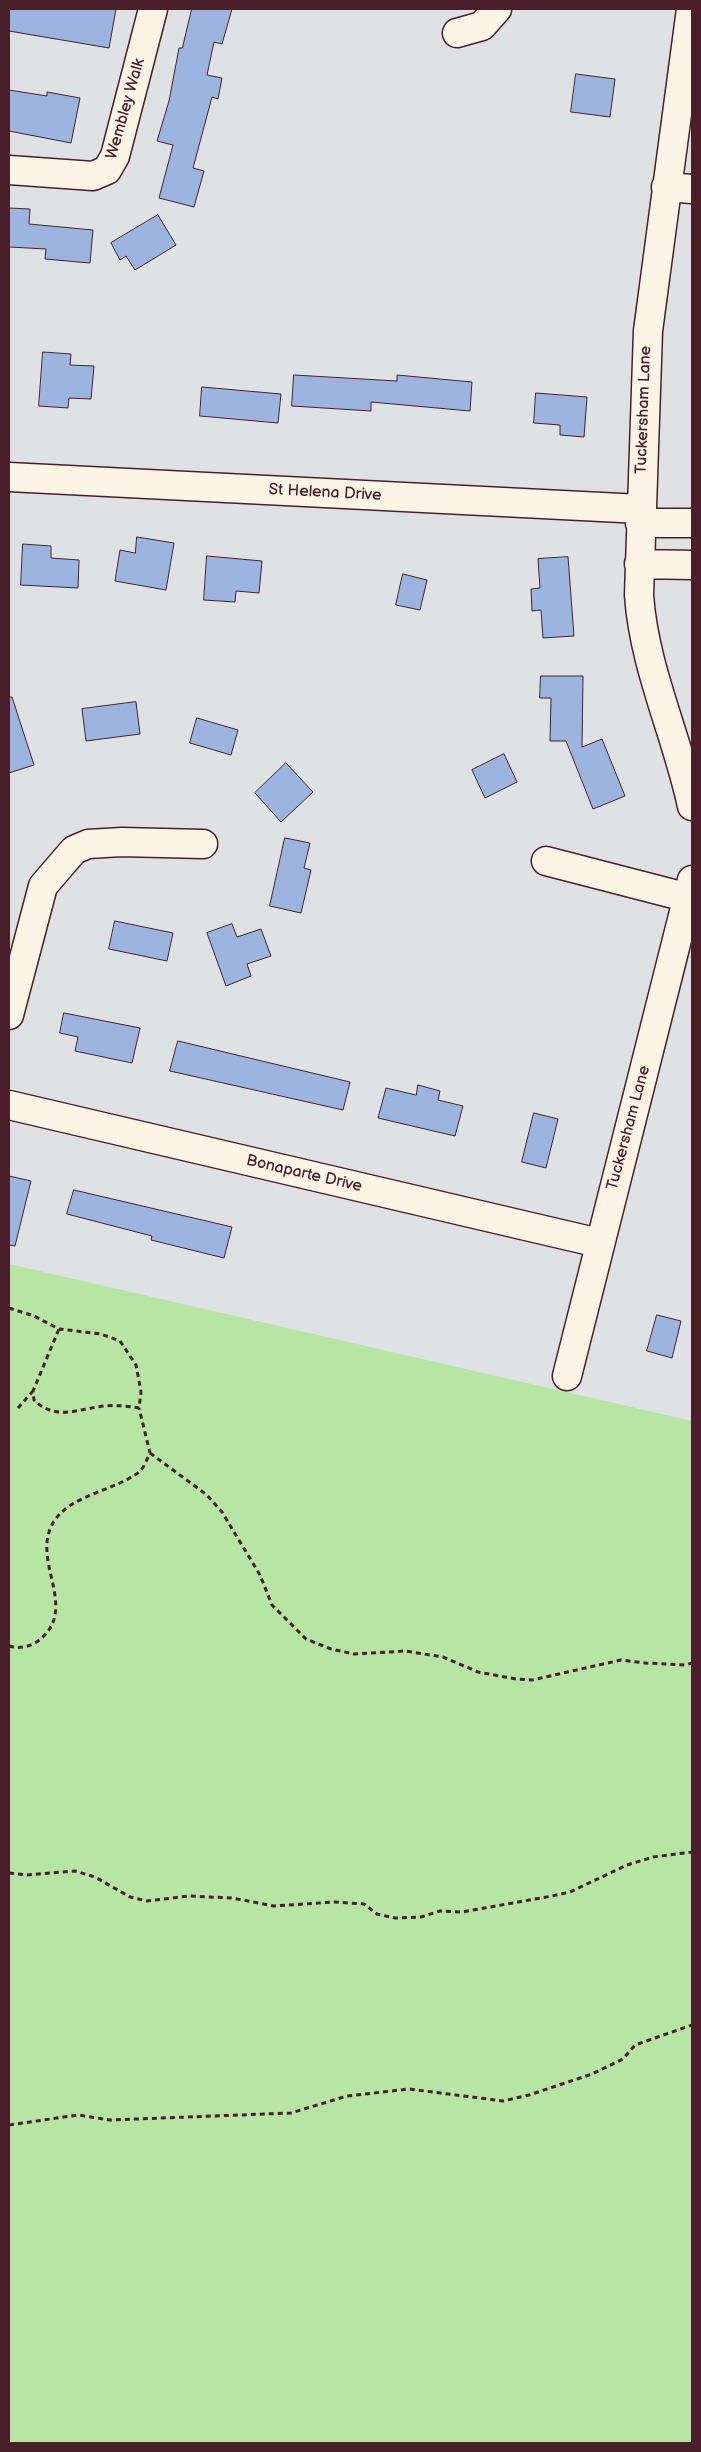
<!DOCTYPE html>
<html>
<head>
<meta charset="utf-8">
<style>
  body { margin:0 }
  #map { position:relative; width:701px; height:2452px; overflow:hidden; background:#dfe2e4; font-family:"Balsamiq Sans",sans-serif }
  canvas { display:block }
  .frame { position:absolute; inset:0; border:10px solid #4a1f2b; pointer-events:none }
</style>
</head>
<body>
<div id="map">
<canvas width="701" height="2452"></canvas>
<div class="frame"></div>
</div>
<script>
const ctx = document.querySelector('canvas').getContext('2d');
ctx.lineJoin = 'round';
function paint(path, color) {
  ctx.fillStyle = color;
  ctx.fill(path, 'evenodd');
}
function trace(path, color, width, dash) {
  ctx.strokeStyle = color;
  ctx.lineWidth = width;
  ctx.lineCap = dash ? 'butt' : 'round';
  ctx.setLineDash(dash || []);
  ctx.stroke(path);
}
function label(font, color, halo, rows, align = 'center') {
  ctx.font = font + ' "Balsamiq Sans",sans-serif';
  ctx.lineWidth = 4;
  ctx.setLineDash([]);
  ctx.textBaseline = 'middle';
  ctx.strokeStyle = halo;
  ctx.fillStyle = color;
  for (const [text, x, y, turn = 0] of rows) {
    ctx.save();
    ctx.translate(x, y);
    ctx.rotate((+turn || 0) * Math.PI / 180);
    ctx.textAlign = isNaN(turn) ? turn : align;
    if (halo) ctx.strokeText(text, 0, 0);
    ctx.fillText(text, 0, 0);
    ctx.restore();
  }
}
const green = new Path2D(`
  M9,1264l683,157v1022h-683z`);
const building = new Path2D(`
  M9,9h107l-7,39 -100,-17z
  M192,9h40l-10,35 -8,-2 -7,33 15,3 -4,21 -6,-2 -19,71 11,3 -10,36 -35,-9 14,-53 -16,-4 12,-40 10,-53h3z
  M576,74l39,5 -5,38 -39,-5z
  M9,90l38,6v-4l33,6 -9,45 -62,-12z
  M9,208l21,1 -1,15 64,6 -3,33 -45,-4 1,-10 -37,-2z
  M158,215l18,30 -41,25 -9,-14 -6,4 -9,-17z
  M43,352l28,2 -1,11 24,1 -3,33 -22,-1 -1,10 -29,-2z
  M294,375l103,6v-6l75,7 -2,29 -99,-9v9l-79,-5z
  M202,387l79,7 -3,29 -78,-7z
  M536,393l51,4 -3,40 -24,-2v-10l-26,-2z
  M137,537l37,6 -8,47 -51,-9 5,-31 15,3z
  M23,544l28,2v12l28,2 -1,28 -57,-3z
  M207,556l55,5 -3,32 -23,-2 -1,11 -31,-2z
  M568,557l6,79 -31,2 -2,-28 -9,1 -1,-22 9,-1 -2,-29z
  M403,574l24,6 -7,30 -24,-5z
  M541,676h42l-1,71 20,-8 23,57 -32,13 -27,-68h-16l1,-43h-11z
  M9,697h3l22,68 -25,8z
  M136,702l4,32 -54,7 -4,-32z
  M197,718l41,12 -7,25 -41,-12z
  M504,754l13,28 -32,16 -13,-28z
  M286,763l27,29 -32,30 -26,-29z
  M285,838l25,5 -6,25 7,2 -10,43 -31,-7z
  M115,921l58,12 -6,28 -58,-12z
  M232,924l5,13 24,-8 10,27 -24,8 4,12 -25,10 -19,-53z
  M64,1013l76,15 -8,35 -57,-12 3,-14 -18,-4z
  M178,1041l172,41 -7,28 -173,-39z
  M418,1085l22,6 -2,9 25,6 -8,30 -77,-18 8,-30 30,7z
  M534,1113l24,6 -12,49 -24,-6z
  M9,1176l22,5 -16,65 -6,-1z
  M74,1190l158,37 -8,31 -73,-18 1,-4 -85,-22z
  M657,1315l24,6 -9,37 -25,-7z`);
const path = new Path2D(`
  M9,1308l25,8 25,13 42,5 19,7 16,24 5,27 -2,16c-11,-2 -23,-3 -35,-2 -26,3 -49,15 -70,-6l-1,-9 26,-62
  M18,1408l15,-17
  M150,1453l57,42 15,17 38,63 12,30 34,34 25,10 23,5 51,-3 38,6 35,15 38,7 16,1 89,-20 24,3 40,2 7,-2
  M9,1646c10,3 20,1 29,-5 38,-28 2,-70 10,-105 9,-41 63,-42 91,-64 5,-4 8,-13 11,-19l-11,-45
  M9,1873l18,2 48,-4 20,6 35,20 17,4 42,-5 43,2 42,8 60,-4 30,2 13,10 18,4 26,-1 19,-6 22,1 90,-16 18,-4 57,-27 26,-8 39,-5
  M9,2125l69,-10 32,5 181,-7 56,-17 62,-7 94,12 26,-6 63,-21 31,-15 12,-14 57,-20`);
const minor = new Path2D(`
  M691,9l-43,322 -9,264c5,73 38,140 53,211
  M457,33l25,-7 15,-17
  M9,170l84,6 14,-6 8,-14 38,-147
  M666,187l26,2
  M9,477l632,32
  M640,523h52
  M639,564l53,1
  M546,861l143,37
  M9,1015l34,-129 31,-36 14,-6 34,-2 81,2
  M9,1105l590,138
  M567,1376l125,-496`);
const streetNames = [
  ["Wembley Walk",126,109,-74],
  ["Tuckersham Lane",644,410,-88],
  ["St Helena Drive",325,493,3],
  ["Tuckersham Lane",629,1128,-75],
  ["Bonaparte Drive",304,1174,13]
];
paint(green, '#b7e5a3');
paint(building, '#9bb4e0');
trace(building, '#4a1f2b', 1);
trace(minor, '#4a1f2b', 31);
trace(path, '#4a1f2b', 3, [5, 4]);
trace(minor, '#fcf5e5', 28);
label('16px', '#4a1f2b', '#fcf5e5', streetNames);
</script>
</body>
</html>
